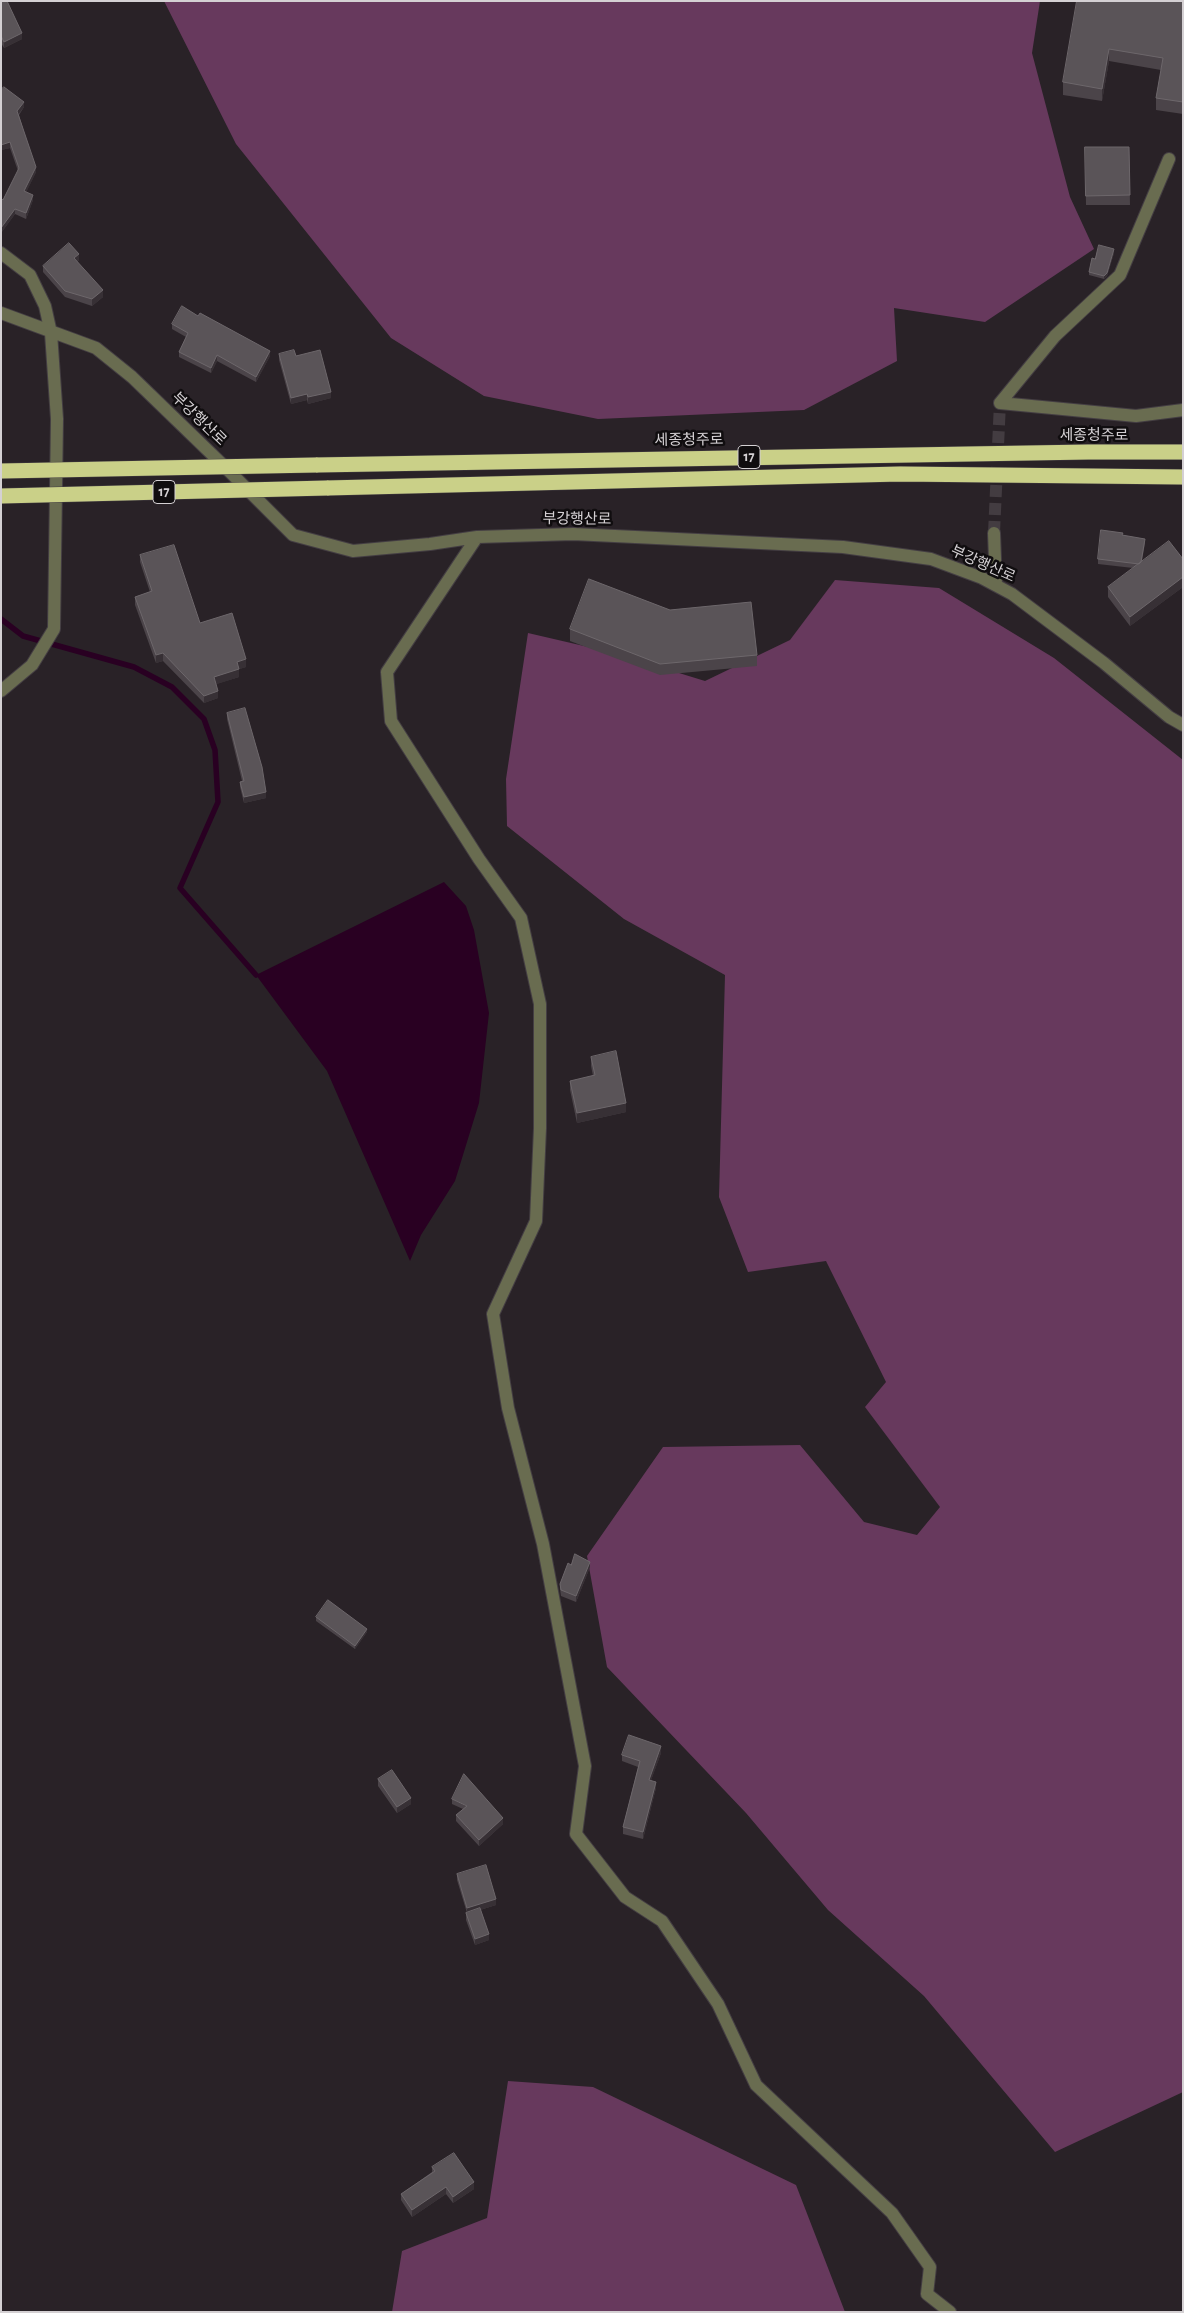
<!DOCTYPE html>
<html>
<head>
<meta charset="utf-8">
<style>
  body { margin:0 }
  #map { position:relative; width:1184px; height:2313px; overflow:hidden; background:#292227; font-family:"Alegreya Sans",sans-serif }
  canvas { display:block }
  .frame { position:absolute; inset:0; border:2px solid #d4d0d3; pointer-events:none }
</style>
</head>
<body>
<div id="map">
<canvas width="1184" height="2313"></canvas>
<div class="frame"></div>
</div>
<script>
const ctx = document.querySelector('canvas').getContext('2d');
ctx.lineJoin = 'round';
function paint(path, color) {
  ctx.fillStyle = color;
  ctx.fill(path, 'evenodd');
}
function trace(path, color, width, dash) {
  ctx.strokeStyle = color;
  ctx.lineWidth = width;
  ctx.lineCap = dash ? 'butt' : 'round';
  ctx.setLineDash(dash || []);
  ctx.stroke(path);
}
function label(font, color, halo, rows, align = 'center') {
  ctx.font = font + ' "Alegreya Sans","Noto Sans KR",sans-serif';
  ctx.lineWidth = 5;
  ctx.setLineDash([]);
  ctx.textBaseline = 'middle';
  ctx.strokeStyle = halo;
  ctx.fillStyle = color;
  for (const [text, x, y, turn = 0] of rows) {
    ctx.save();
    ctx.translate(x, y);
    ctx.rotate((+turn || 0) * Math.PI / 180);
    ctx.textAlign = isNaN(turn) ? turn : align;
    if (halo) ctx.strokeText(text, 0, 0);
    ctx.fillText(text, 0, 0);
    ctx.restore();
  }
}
const green = new Path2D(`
  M164,1h876l-8,52 38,144 24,52 -109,73 -91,-14 3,53 -93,49 -206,9 -114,-23 -93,-58 -155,-194z
  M835,580l104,8 115,70 129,102v1332l-128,60 -131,-156 -96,-86 -82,-97 -139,-146 -20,-111 76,-109 137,-2 64,77 53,13 23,-28 -75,-100 21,-25 -60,-121 -78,11 -29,-75 6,-222 -101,-56 -117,-93 -1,-47 22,-146 86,20 91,28 85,-41z
  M508,2081l85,6 203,98 49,127h-453l10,-61 85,-33z`);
const water = new Path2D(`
  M444,882l22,24 8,24 15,83 -10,90 -24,78 -34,54 -11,26 -83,-190 -71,-96z`);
const stream = new Path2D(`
  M1,619l22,17 111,31 38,20 32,32 11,31 3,52 -38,86 76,87`);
const minorTunnel = new Path2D(`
  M994,533l6,-130`);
const minor = new Path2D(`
  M1,253l29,22 15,31 6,27 6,86 -3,210 -22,36 -31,26
  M1,313l95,35 36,29 92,89 69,69 60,16 77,-7 47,-7 96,-3 270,13 88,12 51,19 30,16 92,69 65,54 14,8
  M1000,403l55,-67 65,-61 49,-116
  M1000,403l136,13 47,-6
  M994,533l2,52
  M477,537l-90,135 4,49 88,138 42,59 19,86v124l-4,93 -43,93 15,94 35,136 42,222 -9,68 49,63 37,24 56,83 38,81 136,128 38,54 -3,27 23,18`);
const highway = new Path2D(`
  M316,465l772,-13h95
  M327,488l573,-14 283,3`);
const highwayBridge = new Path2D(`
  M1,471l315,-6
  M1,496l326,-8`);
const wall = new Path2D(`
  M1077,1h106v113l-27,-4v-12l5,-28 -52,-9 -7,40 -39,-6v-13z
  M1,2l21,37 -18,9 -3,-5z
  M1,90l23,17 -5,8 17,57 -10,20 7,8 -7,19 -11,-5 -14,19v-35l2,2 15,-29 -8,-23 -9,2z
  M1085,147h44l1,58h-44z
  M1114,253l-7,23 -3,3 -15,-4v-3l6,-13z
  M79,260l-2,2 26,35 -11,9 -27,-9 -22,-25v-6z
  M172,324l98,32 -14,26 -39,-21 -6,12 -32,-16v-5l7,-15 -14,-8z
  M279,354l52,44 -23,6 -1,-4 -16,4 -12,-44z
  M1122,535l23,8 -3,18 41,-2v28l-53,39 -22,-29v-10l25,-19 -35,-4v-5z
  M140,555l60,68 46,44 -7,2v8l-23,7 2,14 -14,5 -41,-42 -7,2 -21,-58v-8l15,-5 -10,-30z
  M570,629l187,26v11l-97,9 -90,-34z
  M227,713l39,85 -22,5 -4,-16v-5l2,-1 -15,-62z
  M591,1057l35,55 -49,11 -7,-33v-9l23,-5 -2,-10z
  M571,1565l19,2 -14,35 -15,-6 -1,-7v-5z
  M316,1617l51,15 -12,17 -39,-28z
  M661,1753l-10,27 5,8 -13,51 -20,-5v-7l15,-60 -16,-6v-6z
  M378,1779l33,25 -14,9 -19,-27z
  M452,1799l51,25 -24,22 -23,-25v-6l7,-6 -11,-5z
  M457,1874l39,31 -16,5 9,30 -14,5 -9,-25v-7h1l-10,-33z
  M432,2167l42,22 -21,14 -7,-9 -34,23 -11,-17v-6l31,-22z`);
const shadedWall = new Path2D(`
  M22,33v6l-18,9v-6z
  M1109,49v12l-7,40v-12z
  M24,102v5l-7,9v-5z
  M10,142v6l-9,2v-5z
  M36,167v5l-12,25v-6z
  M33,195v5l-7,19v-6z
  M15,209v5l-14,19v-5z
  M1114,249v4l-7,23 -3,3v-3z
  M79,254v6l-5,4v-6z
  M103,290v7l-11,9v-7z
  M270,351v5l-14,26v-5z
  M217,355v6l-6,12v-5z
  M331,392v6l-23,6v-7z
  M307,394v6l-16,4v-6z
  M1183,577v10l-53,39v-9z
  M163,653v8l-7,2v-8z
  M246,659v8l-9,3v-8z
  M239,669v8l-25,8v-8z
  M218,691v7l-14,5v-7z
  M266,792v6l-22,5v-6z
  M626,1103v9l-49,11v-10z
  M590,1562v5l-14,35v-6z
  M367,1629v3l-12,17v-3z
  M661,1746v7l-12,33v-6z
  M656,1782v6l-13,51v-7z
  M411,1798v6l-14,9v-6z
  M503,1818v6l-24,22v-6z
  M496,1899v6l-29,9v-6z
  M489,1934v6l-14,5v-6z
  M474,2182v7l-21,14v-6z
  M446,2187v7l-34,23v-7z`);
const building = new Path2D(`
  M3,1h4l15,32 -18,9 -3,-6v-34z
  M1077,1h106v101l-27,-4 7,-40 -54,-9 -7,40 -39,-7z
  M4,87l20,15 -7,9 19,56 -12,24 9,4 -7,18 -11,-4 -14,19v-30l2,2 16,-32 -9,-26 -9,3v-55z
  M1085,147h44l1,48 -44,1z
  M69,243l10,11 -5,4 29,32 -11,9 -27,-8 -22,-25z
  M1099,245l15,4 -7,24 -3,3 -15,-4 3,-14 3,1z
  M182,306l16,10 2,-3 70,38 -14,26 -39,-22 -6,13 -32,-16 9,-19 -16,-9z
  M294,350l2,6 24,-6 11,42 -23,5 -1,-3 -16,4 -12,-44z
  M1101,530l22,3 -1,2 23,4 -4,23 -2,2 -41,-5z
  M1169,541l14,18v18l-53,40 -22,-30z
  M174,545l26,78 32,-10 14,46 -9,3 2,7 -25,8 4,14 -14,5 -41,-43 -7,2 -21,-58 17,-6 -12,-36z
  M589,579l81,31 81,-8 6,53 -97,9 -90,-35z
  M245,708l17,59 4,25 -22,5 -4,-15 4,-1 -17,-68z
  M616,1051l10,52 -49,10 -7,-32 25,-6 -4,-18z
  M575,1554l15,8 -14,34 -15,-6 -1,-6 8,-21 3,2z
  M328,1600l39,29 -12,17 -39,-29z
  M629,1735l32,11 -12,34 7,2 -13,50 -20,-5 17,-66 -18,-6z
  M392,1770l19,28 -14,9 -19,-28z
  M464,1774l39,44 -24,22 -23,-25 11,-9 -15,-7z
  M486,1865l10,34 -29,9 -10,-34z
  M480,1908l9,26 -14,5 -9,-26z
  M454,2153l20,29 -21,15 -7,-10 -34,23 -11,-16 34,-23 -3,-4z`);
const shields = [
  [749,457,22],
  [164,492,22]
];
const shieldNames = [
  ["17",749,457],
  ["17",164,492]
];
const streetNames = [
  ["부강행산로",199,419,44],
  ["세종청주로",1094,435],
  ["세종청주로",689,440,-1],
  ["부강행산로",577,519,1],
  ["부강행산로",983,564,24]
];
paint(green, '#67395d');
paint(water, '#290022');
trace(stream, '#290022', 5.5);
trace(minorTunnel, '#433c41', 12, [12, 6]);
trace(minor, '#443e43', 14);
trace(highway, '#443e43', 16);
trace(minor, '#696c50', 12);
trace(highway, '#cad088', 15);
trace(highwayBridge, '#443e43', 16, []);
trace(highwayBridge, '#cad088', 15);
paint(wall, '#4b4449');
paint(shadedWall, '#373035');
paint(building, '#5a5458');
trace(building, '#6d676b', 1);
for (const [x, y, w] of shields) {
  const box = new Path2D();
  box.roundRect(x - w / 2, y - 11.5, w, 23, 4);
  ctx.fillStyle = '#100d0f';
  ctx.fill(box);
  trace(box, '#d4d0d3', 1);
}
label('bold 14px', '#d4d0d3', null, shieldNames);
label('15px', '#d4d0d3', '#100d0f', streetNames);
</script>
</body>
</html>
